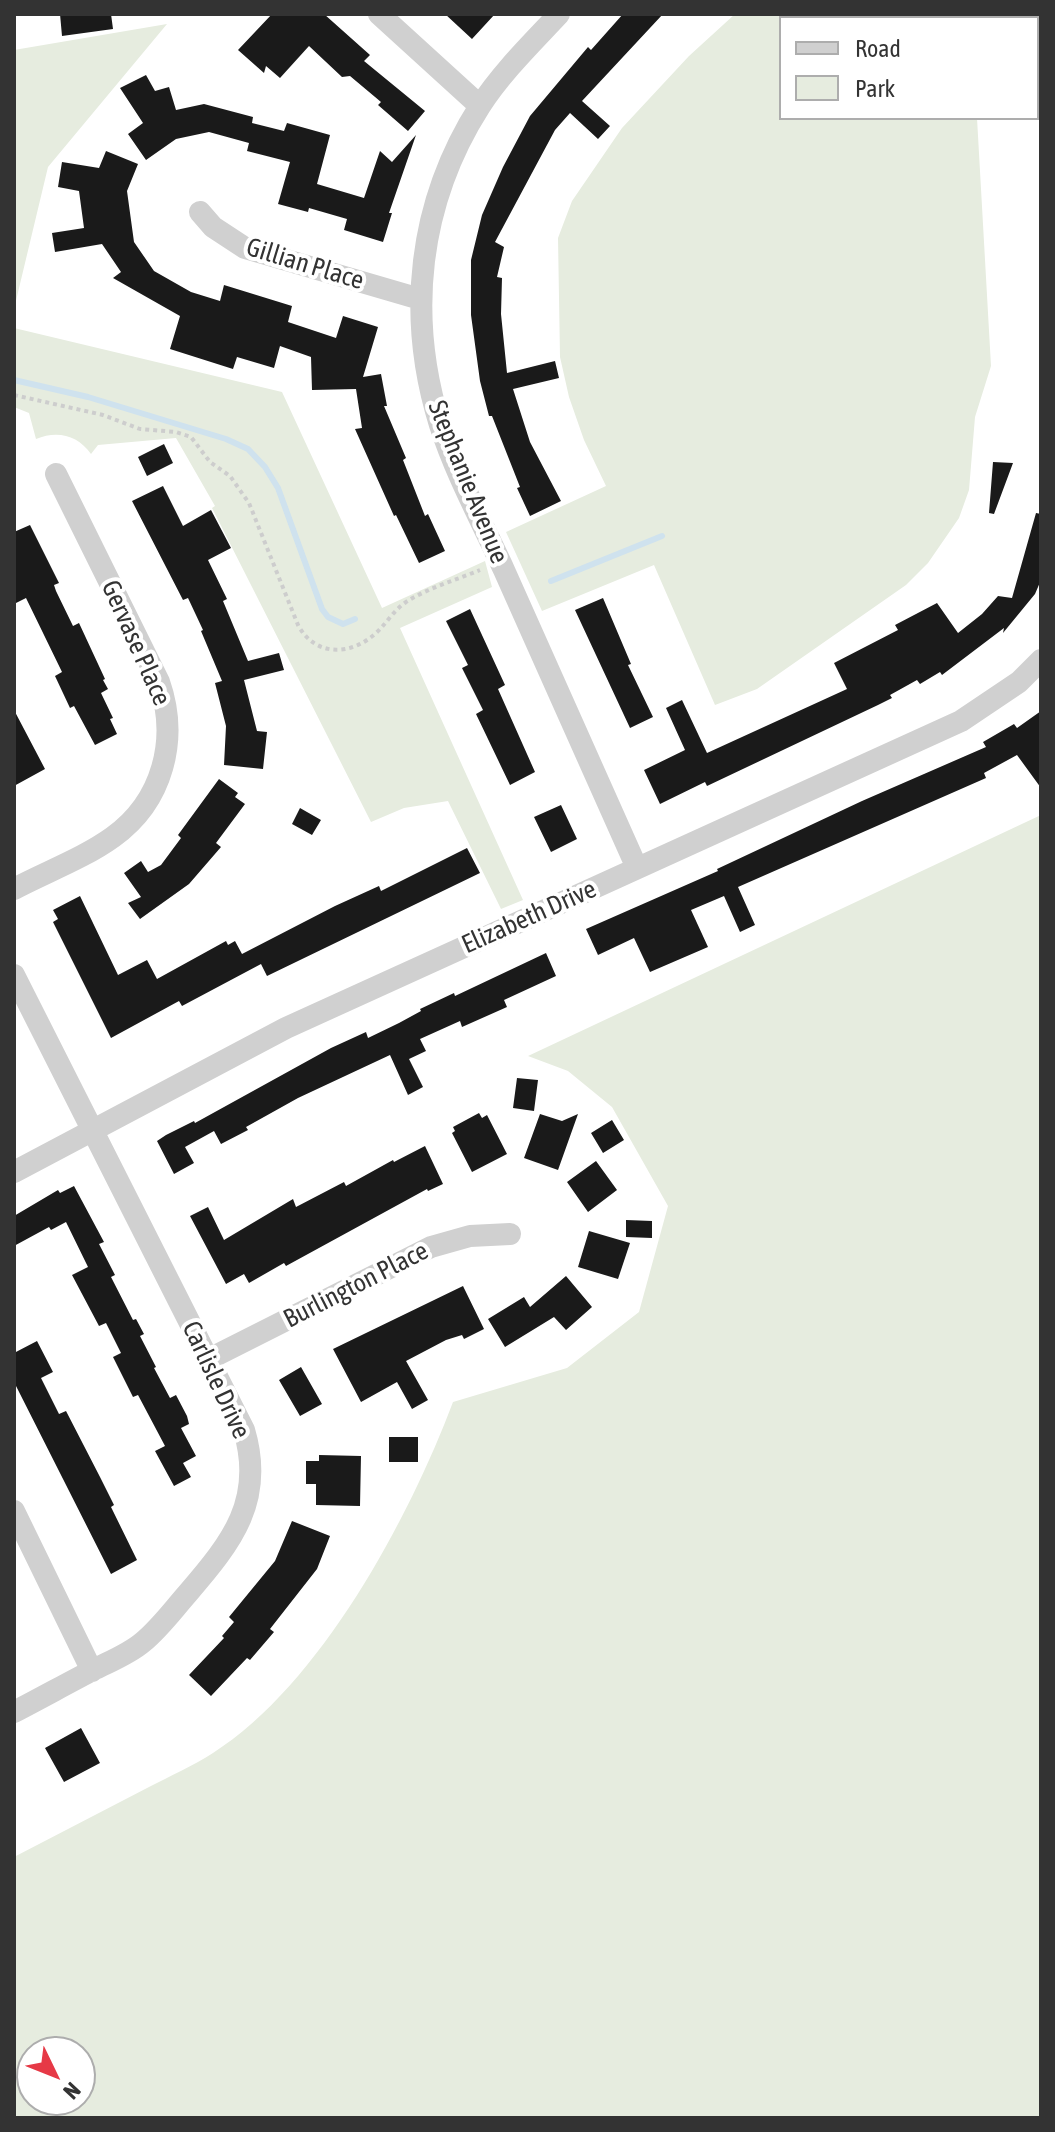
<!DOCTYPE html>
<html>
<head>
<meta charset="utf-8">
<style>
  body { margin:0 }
  #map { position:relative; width:1055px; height:2132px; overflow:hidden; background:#fff; font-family:"Asap Condensed",sans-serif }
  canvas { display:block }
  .frame { position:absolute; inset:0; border:16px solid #333; pointer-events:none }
  .legend { position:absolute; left:779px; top:16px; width:260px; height:104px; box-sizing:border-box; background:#fff; border:2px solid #adadad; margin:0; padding:10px 14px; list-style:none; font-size:24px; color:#333 }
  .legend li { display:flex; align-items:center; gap:16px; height:40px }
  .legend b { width:40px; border:2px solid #adadad }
  .north { position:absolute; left:16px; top:2036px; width:80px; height:80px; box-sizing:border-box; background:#fff; border:2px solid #adadad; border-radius:50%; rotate:133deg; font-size:22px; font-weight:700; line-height:32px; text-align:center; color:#333 }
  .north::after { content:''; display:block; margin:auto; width:28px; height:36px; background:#e63946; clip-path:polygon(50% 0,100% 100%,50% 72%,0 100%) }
</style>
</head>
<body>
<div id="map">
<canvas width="1055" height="2132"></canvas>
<div class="frame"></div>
<ul class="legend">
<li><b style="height:10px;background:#d0d0d0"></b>Road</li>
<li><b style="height:22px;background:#e6ecdf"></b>Park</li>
</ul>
<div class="north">N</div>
</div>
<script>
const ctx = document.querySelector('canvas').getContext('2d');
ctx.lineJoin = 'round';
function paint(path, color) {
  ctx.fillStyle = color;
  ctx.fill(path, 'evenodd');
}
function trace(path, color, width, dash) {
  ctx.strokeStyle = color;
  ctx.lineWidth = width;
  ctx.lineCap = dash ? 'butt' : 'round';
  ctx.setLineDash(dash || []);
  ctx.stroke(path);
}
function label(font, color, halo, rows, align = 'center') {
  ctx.font = font + ' "Asap Condensed",sans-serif';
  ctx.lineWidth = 8;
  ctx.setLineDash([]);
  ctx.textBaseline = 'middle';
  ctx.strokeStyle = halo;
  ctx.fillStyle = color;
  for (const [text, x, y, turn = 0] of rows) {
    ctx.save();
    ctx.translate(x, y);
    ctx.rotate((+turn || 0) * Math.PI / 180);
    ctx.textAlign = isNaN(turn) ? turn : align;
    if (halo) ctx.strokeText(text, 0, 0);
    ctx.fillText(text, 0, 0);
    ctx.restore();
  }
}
const green = new Path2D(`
  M735,14h236v4h-190v100h196l14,248 -16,51 -6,73 -10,28 -31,45 -22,22 -149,104 -42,16 -61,-140 -112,46 -36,-79 100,-46 -22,-46 -15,-43 -9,-40 -2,-119 14,-37 50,-73 67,-72z
  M167,24l-119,143 -34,142v-259z
  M14,328l268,64 100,216 103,-47 7,26 -92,41 123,272 -22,9 -53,-108 -44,7 -33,14 -159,-314 3,-2 -39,-68 -78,7 -7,9c-13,-19 -34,-24 -55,-15l-7,-26 -15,-6z
  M1041,815v1303h-1027v-261c45,-23 90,-47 135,-70 21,-11 44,-21 64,-34 107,-68 196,-234 240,-351l114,-34 72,-56 29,-106 -56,-99 -44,-36 -40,-15zM80,2052v48h-48v-48z`);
const stream = new Path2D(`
  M14,380l74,17 138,42 22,10 17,18 13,21 44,121 6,8 15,7 12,-5
  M551,581l111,-45`);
const building = new Path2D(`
  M60,14h51l2,15 -51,7z
  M272,14h52l46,41 -6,6 61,50 -17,20 -30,-26 3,-3 -31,-26 -8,1 -33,-31 -29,32 -14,-12 -2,7 -26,-23z
  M445,14h50l-23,25z
  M623,14h40l-81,87 28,25 -12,13 -28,-26 -15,17 -60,112 9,5 -7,30 5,1 -1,36 6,59 48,-12 4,17 -46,11 17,53 31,59 -31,15 -13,-28 3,-1 -28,-71h-3l-9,-35 -9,-66v-55l11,-45 21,-48 27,-51 58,-69 3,3z
  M146,75l9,16 14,-4 7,23 28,-6 49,13 -1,6 32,8 3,-8 43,12 -13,49 47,14 16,-47 12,11 24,-27 -27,78h3l-9,29 -39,-12 3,-11 -38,-11 -1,4 -30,-8 12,-42 -43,-11 2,-8 -40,-11 -33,7 -30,21 -18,-26 15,-11 -23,-35z
  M106,151l32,13 -11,27 7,51 20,29 37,21 29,9 4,-16 68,21 -4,16 48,16 7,-22 35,11 -15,50 18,-3 6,32h-3l22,52 -3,2 22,56 3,-2 17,37 -26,12 -23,-48 -2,1 -39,-87 7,-1 -6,-39 -44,1 -1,-33 -31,-11 -6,22 -37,-11 -4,12 -63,-20 10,-33 -67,-38 8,-6 -19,-28 -47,8 -3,-19 32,-5 -5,-37 -21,-4 4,-25 37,6z
  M164,444l9,19 -26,13 -9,-19z
  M993,462l20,1 -19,51 -5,-1z
  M163,486l20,40 28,-16 20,38 -23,12 19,39 -4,2 25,60 31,-8 5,17 -40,10 13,51 10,1 -4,37 -39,-4 2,-39 -11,-43 7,-2 -21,-50 2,-1 -15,-32 -5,2 -51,-99z
  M1036,513l5,1v66l-6,14 -32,39 1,-5 -62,47 -2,-3 -20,12 -3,-4 -27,15 2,3 -14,7 -171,81 -2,-4 -45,22 -16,-34 41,-20 -19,-42 16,-8 25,53 140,-64 -13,-26 64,-33 -3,-5 42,-22 21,30 24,-19 16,-18 14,2z
  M30,525l29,58 -5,2 2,6 17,35 6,-3 26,56 -2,1 5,9 -7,4 12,25 -3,1 7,15 -22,11 -21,-39 -4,2 -15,-32 7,-4 -36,-74 -12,6v-72z
  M603,598l28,66 -3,1 25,52 -23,11 -55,-118z
  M470,609l35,76 -7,4 37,83 -25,13 -34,-71 7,-4 -21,-42 6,-3 -22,-44z
  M14,710l31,59 -31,17z
  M1041,711v77l-24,-33 -33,18 2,5 -248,109 17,38 -15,7 -16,-36 -33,14 17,37 -58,25 -16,-34 -36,17 -12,-26 132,-58 -1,-2 145,-68 124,-54 -3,-5 31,-18 3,4z
  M219,779l19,14 -3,4 10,7 -29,39 5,4 -32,37 -49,35 -12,-16 13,-6 -17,-24 17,-12 7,11 13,-7 20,-27 -3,-3z
  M561,805l16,34 -26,13 -17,-35z
  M300,808l21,12 -9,15 -20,-11z
  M467,848l13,25 -213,103 -6,-12 -79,42 -3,-5 -68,37 -58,-116 5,-3 -5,-9 27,-14 38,79 29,-15 10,19 69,-38 2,4 7,-4 7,13 93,-48 44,-20 2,5z
  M546,953l10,23 -52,24 3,7 -45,20 -2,-6 -40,18 6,12 -17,8 14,28 -15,8 -18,-40 -92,43 -52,29 2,3 -27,14 -7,-13 -29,16 9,16 -20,11 -17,-33 9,-6 28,-14 1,2 136,-75 35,-16 2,6 31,-15 22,-12 -1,-2 34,-16 1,3z
  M517,1078l21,2 -4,31 -21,-3z
  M479,1113l3,5 5,-3 20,39 -35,18 -20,-39 3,-2 -2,-4z
  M540,1114l22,7 16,-7 -20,56 -34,-12z
  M612,1120l12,20 -21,13 -12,-20z
  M425,1146l18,38 -15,7 -1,-2 -141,77 -2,-3 -35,20 -5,-9 -18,10 -36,-68 18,-9 16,33 69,-41 3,8 48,-25 2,4 47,-26 1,2z
  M596,1161l21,29 -29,22 -21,-30z
  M74,1186l30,56 -5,2 16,31 -4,2 22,43 3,-1 8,15 -4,2 16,31 -2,1 16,30 6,-3 11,21 2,8 -8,4 15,28 -13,7 8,14 -17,9 -19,-35 10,-5 -27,-51 -5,2 -20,-40 8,-4 -15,-30 -7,3 -27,-51 16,-8 -22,-45 -15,8 -2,-3 -35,19v-30l44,-26 2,3z
  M626,1220l26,1v17l-26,-1z
  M589,1231l41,12 -12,36 -40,-12z
  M566,1276l26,31 -26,23 -12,-13 -49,30 -17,-28 36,-22 6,10z
  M463,1286l21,43 -20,10 -2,-4 -16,5 -40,21 22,39 -16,9 -15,-27 -36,20 -28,-53z
  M37,1341l16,31 -12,6 18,36 7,-3 34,66 14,28 -3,2 26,53 -26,14 -97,-192v-29z
  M301,1367l21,37 -22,12 -21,-36z
  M389,1437h29v25h-29z
  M319,1455l42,1 -1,50 -44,-1v-21h-10v-23h13z
  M292,1521l38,15 -13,33 -47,60 4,3 -24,28 -3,-2 -36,38 -22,-21 35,-37 -2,-2 12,-14 -5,-5 46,-56z
  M81,1728l19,35 -36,19 -19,-34z`);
const path = new Path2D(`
  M14,395l89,20 37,14 36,3 15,5 19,25 20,14 19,27 49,122c17,32 53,31 78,8 11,-10 17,-22 30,-31 22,-14 50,-22 74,-32`);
const street = new Path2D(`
  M379,14l101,92
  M559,14c-27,29 -57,58 -79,92 -62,97 -74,210 -40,319 16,50 42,97 64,145 44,99 89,199 133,298
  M200,212l13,15 32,21 175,51
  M14,889c32,-17 70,-31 99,-52 50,-36 66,-98 46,-155l-103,-208
  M14,975l230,455c21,70 -12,112 -56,163 -15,17 -28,35 -45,49 -14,12 -32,19 -48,27 -27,14 -54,29 -81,43
  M14,1172l272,-144 675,-307 58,-39 22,-22
  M209,1359l222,-112 39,-11 40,-2
  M14,1511l78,160`);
const streetNames = [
  ["Gillian Place",305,264,17],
  ["Stephanie Avenue",468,482,68],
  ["Gervase Place",136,643,66],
  ["Elizabeth Drive",529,917,-24],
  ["Burlington Place",356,1285,-27],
  ["Carlisle Drive",216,1380,65]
];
paint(green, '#e6ecdf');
trace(stream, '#cfe2ee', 6);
paint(building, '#1a1a1a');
trace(path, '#cdcdcd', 4, [4, 4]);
trace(street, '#d0d0d0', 22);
label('26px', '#333', '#fff', streetNames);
</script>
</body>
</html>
